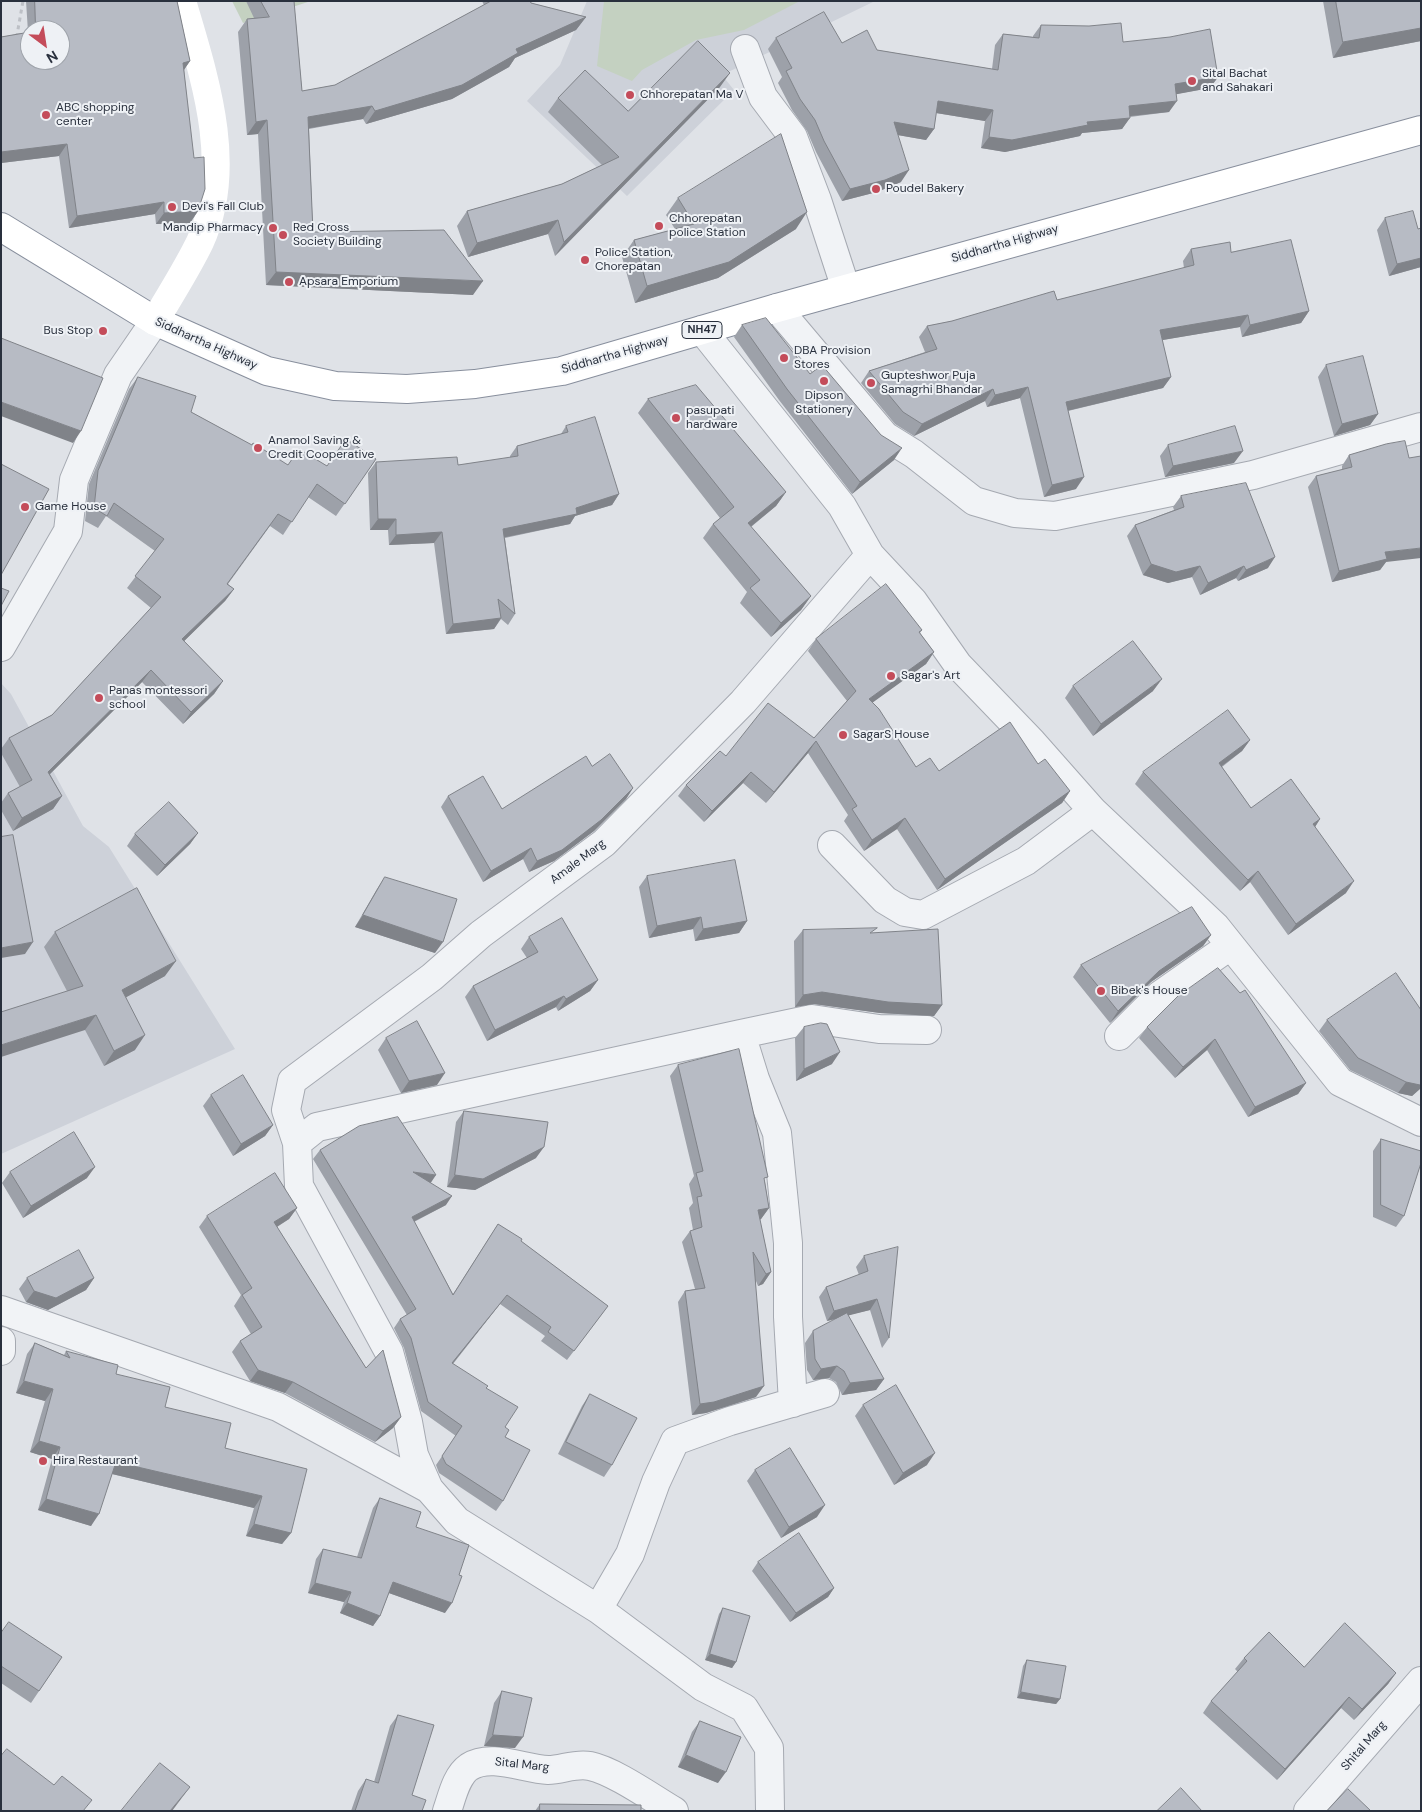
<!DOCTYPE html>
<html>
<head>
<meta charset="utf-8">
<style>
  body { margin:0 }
  #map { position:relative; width:1422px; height:1812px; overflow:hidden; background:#dfe2e7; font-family:"DM Sans",sans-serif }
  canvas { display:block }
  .frame { position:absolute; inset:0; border:2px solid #29303d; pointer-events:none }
  .north { position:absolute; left:20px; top:20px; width:50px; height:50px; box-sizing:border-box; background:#eef1f5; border:1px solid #9fa4ab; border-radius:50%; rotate:149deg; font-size:14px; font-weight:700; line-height:20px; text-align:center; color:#29303d }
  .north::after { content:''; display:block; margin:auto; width:18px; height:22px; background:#c44c5a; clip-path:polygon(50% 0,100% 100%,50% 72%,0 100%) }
</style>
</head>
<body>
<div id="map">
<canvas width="1422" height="1812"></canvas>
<div class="frame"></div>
<div class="north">N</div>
</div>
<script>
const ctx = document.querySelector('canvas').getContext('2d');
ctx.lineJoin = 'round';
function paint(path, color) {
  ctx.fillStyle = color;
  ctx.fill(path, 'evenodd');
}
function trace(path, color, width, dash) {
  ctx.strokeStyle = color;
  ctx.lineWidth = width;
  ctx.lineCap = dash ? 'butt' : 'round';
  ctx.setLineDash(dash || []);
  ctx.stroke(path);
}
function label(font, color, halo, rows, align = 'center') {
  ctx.font = font + ' "DM Sans",sans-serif';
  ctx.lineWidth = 4;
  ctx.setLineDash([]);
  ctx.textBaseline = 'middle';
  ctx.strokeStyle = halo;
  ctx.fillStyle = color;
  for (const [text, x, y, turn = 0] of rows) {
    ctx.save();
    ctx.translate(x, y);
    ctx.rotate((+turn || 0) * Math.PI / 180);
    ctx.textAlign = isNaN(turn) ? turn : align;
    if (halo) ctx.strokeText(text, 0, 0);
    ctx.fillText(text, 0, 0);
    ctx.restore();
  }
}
const built = new Path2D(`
  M587,1h288l-153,74 12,15 -107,106 -100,-95 33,-36z
  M1,683l10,11 72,132 26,21 126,202 -234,105z`);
const green = new Path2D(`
  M232,1h79l-68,22z
  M604,1h196l-56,29 -48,10 -54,30 -10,11 -35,-15z`);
const path = new Path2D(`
  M15,36l2,-1 6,-34`);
const minor = new Path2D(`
  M745,49l18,48 30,40 24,63 29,89
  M777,308l108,128 29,18 60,47 41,12 40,3 198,-41 168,-48
  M702,330l140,176 28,49 43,46 45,64 74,77 61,69 123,116 124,155 81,40
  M1,647l67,-116 6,-51 44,-105 37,-54
  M832,845l53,55 20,12 18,3 103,-54 67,-50
  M741,1034l71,-15 67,10 48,1
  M1119,1036l41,-41 70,-49
  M297,1143l-11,-33 6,-29 140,-104 49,-43 123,-91 139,-141 127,-147
  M1,1310l277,97 151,82
  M1,1341v10
  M598,1609l32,-55 26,-72 19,-41 55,-20 95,-28
  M447,1811c5,-14 9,-35 22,-44 22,-14 55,2 79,3 14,0 27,-7 42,-4 24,5 62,32 84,45
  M770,1811l-1,-63 -25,-40 -41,-21 -105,-78 -141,-88 -28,-32 -15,-34 -6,-33 -19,-70 -90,-166 -2,-43 20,-16 424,-93 14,45 22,54 11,110v74l5,86
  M1308,1811l113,-130`);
const secondary = new Path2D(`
  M155,321c15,-26 32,-52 45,-79 35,-76 4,-166 -18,-241`);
const trunk = new Path2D(`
  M1,227l154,94 112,50 68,15 72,3 68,-5 87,-13 215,-63 644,-178`);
const wall = new Path2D(`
  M26,1h151l13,60 -6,8 14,142 -8,12 -34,1 -1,-10 -86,14 -10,-72 -58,7v-126l27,-5zM30,30h30l-30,30z
  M246,1h48l8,90 33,-6 149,-80 -2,-4h48l1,2 55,14 -10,13 -61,28 -6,9 -57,32 -86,25 -3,-5 -54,10 4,103 160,63 -207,-10 -8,-151 -11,1 -9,-103 9,-13 7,-1z
  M1323,1h98v40l-88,17z
  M1041,25l82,17 95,35 -8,11 -34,6 -7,18 -39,5 -8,12 -40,4 -2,3 -75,16 -24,-4 4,-27 -49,-8 -2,16 -8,11 -28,-5 3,47 -24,10 -35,9 -26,-49 -9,-21 -15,-21 -14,-27 4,-6 -14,-28 8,-11 66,5 35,7 115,19 3,-24 8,-11 30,3v-1z
  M720,87l-165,169 -7,-22 -80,23 -11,-31 10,-15 95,-27 40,-19 -54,-53 10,-14 70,13z
  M678,198l118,31 -78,49 -83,25 -13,-46 12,-17 41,-11 -9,-14z
  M1385,218l33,11 3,38 -32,9 -12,-46z
  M1191,249l40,3 78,59 -8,12 -59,14 -2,-10 -78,13 9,37 -8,11 -95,23 8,78 -32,8 -24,-99 -33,9 -2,-6 -71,35 -19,-12 -34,-41 8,-12 56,-19 -6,-15 8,-11 130,-26 127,-32 -1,-7z
  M742,325l68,49 84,86 -42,34 -73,-94 -45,-63z
  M1326,365l52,49 -8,11 -36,11 -16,-59z
  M138,377l53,35 97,53 11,-16 28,17 49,-7 -40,57 -28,-19 -25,38 -13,-9 -42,58 6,5 -9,12 -41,40 39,40 -9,13 -31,30 -41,-42 -92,92 12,22 -9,13 -40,22 -12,-21v-7l7,-10 12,-6 -19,-34v-4l8,-11 43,-23 99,-107 -24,-20 28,-37 -49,-35 -8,12 -13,-7 4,-37 40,-95z
  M648,399l138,93 -10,14 -25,21 60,69 -10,14 -30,27 -31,-34 7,-11 -44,-54 10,-14 7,-6 -82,-105z
  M566,426l53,68 -7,11 -37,11 -5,8 -65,14 10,76 -7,11 -7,-6 -7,10 -48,5 -12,-91 -45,2 -1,-15h-18l-2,-57 8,-11 82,3 52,-7v-2l7,-10 44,-12z
  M1168,445l66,18 -69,14 -5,-21z
  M1349,455l37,107 -6,8 -48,12 -24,-95 8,-11 26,-6v-4z
  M1181,496l87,72 -30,13 -2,-3 -36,17 -8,-18 -24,6 -25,-8 -16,-39 8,-11 39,-15 -1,-3z
  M922,630l-2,3 14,19 -8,12 -54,38 44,65 23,4 99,-7 32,27 -8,12 -125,87 -40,-61 -33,22 -20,-30 4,-6 -40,-62 -42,50 -23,-20 -39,39 -26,-26 8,-11 40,-29 88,-18 33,-37 -39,-50 8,-12z
  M1073,686l80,5 -60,45 -28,-38z
  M1250,740l-8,11 -20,16 29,41 69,11 -5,8 31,66 -58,42 -38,-53 -10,9 -105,-107 8,-12z
  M592,766l41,22 -7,11 -32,32 -40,30 -25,11 -6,-13 -40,23 -42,-75 7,-11 54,13z
  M198,833l-8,11 -33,32 -30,-30 8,-12z
  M647,876l100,45 -8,12 -44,8 -2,-12 -44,9 -10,-51z
  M385,877l50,76 -80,-26 22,-38z
  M803,930l71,3 68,72 -8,11 -54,-3 -66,-9 -19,3 -1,-66z
  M55,932l110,44 -39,21 9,53 -31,16 -19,-36 -18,-39 -23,-44z
  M1211,935l-8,11 -52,36 -41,41 -37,-46 8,-12z
  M529,937l69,43 -8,11 -32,20 -2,-4 -69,34 -22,-44 8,-11 54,-28 -6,-9z
  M1178,996l128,87 -8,11 -50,23 -41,-67 -32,28 -36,-40 8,-11z
  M1421,1010v78l-9,8 -14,-3 -48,-23 -31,-39 8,-11z
  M804,1027l28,37 -36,17 -1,-43z
  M386,1038l51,47 -36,8 -23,-43z
  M678,1065l87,117 4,26 -8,11 -1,1 11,52 -8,12 -5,2 -2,-5v116l-50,16 -14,2 -14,-113 7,-11 10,-2 -13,-47 8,-11 3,-1 -4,-22 4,-5 -4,-19 5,-8 -24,-100z
  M211,1095l62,30 -8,11 -32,20 -30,-50z
  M464,1111l72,47 -61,32 -28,-3 9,-65z
  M1381,1139l23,77 -8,11 -23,-10v-66z
  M320,1150l111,33 15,22 -32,17 39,72 45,-70 110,82 -41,54 -26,-19 4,-5 -45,-32 -47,60 33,24 19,39 -2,74 -7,10 -57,-38 -3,-8 20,-29 -35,-25 -17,-63 -10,-20 6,-9 7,-4 -94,-156z
  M10,1172l77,6 -64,40 -21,-35z
  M297,1208l-8,11 -12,8 89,141 35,49 -8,11 -18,14 -90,-49 -35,-12 -18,-29 8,-11 11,-7 -17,-28 7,-11 -42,-68 8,-11z
  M864,1256l25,82 -7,10 -12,-38 -22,5 36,64 -8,11 -34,5 -6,-13 -7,-4 -16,2 -6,-10 -2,-27 8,-12 23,-12 -9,2 -8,-24 7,-10 33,-12 -3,-8z
  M27,1278h67l-8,12 -38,20 -22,-8 -7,-13z
  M35,1343l29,12 2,-4 50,23 109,74 66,85 -9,11 -36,-8 8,-28 -142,-34 -21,52 -53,-16 14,-51 -22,-7 15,-51 -29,-8 11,-39z
  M590,1394l22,71 -8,12 -46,-23 24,-48z
  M863,1405l64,60 -33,20 -39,-69z
  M755,1470l62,47 -36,21 -34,-57z
  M380,1498l36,29 29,86 -56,-20 -9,23 -7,10 -33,-13 4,-11 -36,-9 8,-34 7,-10 34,8 16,-49z
  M758,1562l76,26 -6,9 -38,25 -38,-51z
  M723,1608l13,54 -4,6 -27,-8 14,-46z
  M1,1633l61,24 -31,46 -30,-20z
  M1244,1658l60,9 92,6 -8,11 -34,36 -13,-12 -64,72 -74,-67 8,-12 27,-29 -3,-3z
  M1027,1660l33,39 -4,5 -39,-6 6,-32z
  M502,1691l13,57 -31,-2 10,-43z
  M398,1715l14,80 10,16h-71l7,-20 8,-12 8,3 16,-56z
  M700,1721l18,62 -40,-16 14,-35z
  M540,1804l101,7h-106z`);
const shadedWall = new Path2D(`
  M586,17l-10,13 -61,28 -6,9 -57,32 -86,25 9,-13z
  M1421,28v13l-88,17 10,-16z
  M190,61l-8,12 1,-10z
  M730,73l-10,14 -165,169 9,-14z
  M1218,77l-8,11 -43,8 8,-12z
  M938,101l55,9 -8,11 -55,-9z
  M1177,101l-8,11 -48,5 8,-11z
  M372,106l-9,13 -64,11 9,-13z
  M1130,118l-8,11 -40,4 -2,3 -75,16 -24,-4 8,-11 98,-15z
  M267,120l-9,14 -11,1 9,-13z
  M894,122l40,7 -8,11 -40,-7z
  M67,144l-8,12 -58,7v-11z
  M909,170l-8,12 -24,10 -35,9 8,-12z
  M164,202l-9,12 -86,14 8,-12z
  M198,211l-8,12 -34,1 8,-11z
  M807,212l-11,17 -78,49 -83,25 12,-17z
  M558,220l-10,14 -80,23 9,-14z
  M1421,258v9l-32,9 8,-12z
  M276,272l207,9 -10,14 -207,-10z
  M1309,311l-8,12 -59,14 8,-12z
  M1248,315l-8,12 -89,15 9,-12z
  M1171,377l-8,11 -105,25 8,-11z
  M1028,387l-8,11 -33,9 8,-12z
  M993,389l-8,12 -71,35 8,-12z
  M1,402l80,29 -8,12 -72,-27z
  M1378,414l-8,11 -36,11 8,-12z
  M902,448l-8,12 -42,34 8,-12z
  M1243,451l-9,12 -69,14 8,-11z
  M1084,477l-8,12 -32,8 8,-12z
  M786,492l-10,14 -38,31 10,-14z
  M619,494l-7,11 -37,11 -5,8 -74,15 7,-10 73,-21z
  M378,519h18l-8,11h-18z
  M442,532l-8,11 -45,2 7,-10z
  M1421,548v10l-35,4 -6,8 -48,12 7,-11 46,-19z
  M1275,557l-7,11 -30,13 8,-11z
  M1151,564l49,2 -8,11 -24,6 -25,-8z
  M1244,566l-8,12 -36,17 8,-12z
  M234,589l-9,12 -51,50 8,-12z
  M811,596l-10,14 -30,27 10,-14z
  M501,618l-7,11 -48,5 7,-10z
  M934,652l-8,12 -65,47 8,-12z
  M151,670l-9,12 -102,102 8,-12z
  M1162,679l-9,12 -60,45 8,-12z
  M223,681l-9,13 -31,30 8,-12z
  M1250,740l-8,11 -31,23 8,-11z
  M816,741l-8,12 -42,50 8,-11z
  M751,772l-8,11 -39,39 8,-11z
  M633,788l-7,11 -32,32 -40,30 -25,11 8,-11z
  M1070,791l-8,12 -125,87 8,-11z
  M62,796l-9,13 -40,22 9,-13z
  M905,818l-8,11 -33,22 8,-11z
  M1320,819l-7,11v-6z
  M198,833l-8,11 -33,32 8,-11z
  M531,848l-8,11 -40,23 8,-11z
  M1258,871l-8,11 -10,9 8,-11z
  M1354,881l-8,12 -58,42 8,-11z
  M363,915l80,27 -8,11 -80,-26z
  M701,917l-8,12 -44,9 8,-12z
  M747,921l-8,12 -44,8 8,-12z
  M1211,935l-8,11 -52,36 -41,41 8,-12 41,-40z
  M33,942l-8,12 -24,4v-10z
  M176,961l-11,15 -53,29 10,-15z
  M598,980l-8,11 -32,20 8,-12z
  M822,992l120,13 -8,11 -54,-3 -66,-9 -19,3 8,-12z
  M564,996l-8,11 -69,34 8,-11z
  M96,1015l-11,15 -84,27v-12z
  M145,1035l-10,15 -31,16 10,-15z
  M1215,1039l-8,11 -32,28 8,-11z
  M840,1052l-8,12 -36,17 8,-12z
  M445,1073l-8,12 -36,8 8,-12z
  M1406,1082l15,2v4l-9,8 -14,-3z
  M1306,1083l-8,11 -50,23 7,-10z
  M273,1125l-8,11 -32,20 8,-12z
  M544,1147l-8,11 -61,32 -28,-3 8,-12z
  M95,1167l-8,11 -64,40 8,-12z
  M413,1172l23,3 -6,9z
  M452,1196l-6,9 -41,21 7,-9z
  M297,1208l-8,11 -22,14 7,-11z
  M769,1208l-8,11 -10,2 7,-11z
  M771,1272l-8,12 -5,2 8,-12z
  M94,1278l-8,12 -38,20 -22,-8 8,-11z
  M507,1295l-7,9 -55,69 7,-10z
  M877,1299l-7,11 -43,11 7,-10z
  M837,1366l-8,12 -16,2 8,-11z
  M258,1370l35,12 -8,11 -35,-12z
  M884,1379l-8,11 -34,5 8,-12z
  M24,1381l29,8 -8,12 -29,-8z
  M764,1386l-8,11 -50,16 -14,2 8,-11z
  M401,1417l-8,11 -18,14 8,-11z
  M39,1441l21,6 -8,12 -22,-7z
  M935,1453l-8,12 -33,20 9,-12z
  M116,1462l146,34 -8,12 -146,-35z
  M46,1499l53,15 -8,12 -53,-16z
  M825,1505l-8,12 -36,21 8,-11z
  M254,1524l37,9 -9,11 -36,-8z
  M393,1582l59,21 -7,10 -59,-21z
  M315,1583l36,9 -7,10 -36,-9z
  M834,1588l-6,9 -38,25 6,-9z
  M347,1603l33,13 -7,10 -33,-13z
  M710,1654l26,8 -4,6 -27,-8z
  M1396,1673l-8,11 -34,36 8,-11z
  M1021,1692l39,7 -4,5 -39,-6z
  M1349,1697l-8,11 -64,72 8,-11z
  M493,1735l30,2 -8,11 -31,-2z
  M686,1755l40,17 -8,11 -40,-16z
  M190,1787l-18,24h-2z`);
const building = new Path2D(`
  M35,1h142l13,60 -7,2 11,95 10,-1 1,32 -7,22 -34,2v-11l-87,14 -10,-72 -66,8v-115l29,-5v28h30v-30h-24z
  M261,1h33l8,90 33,-6 156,-84h39l1,2 55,14 -70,32 2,4 -56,32 -87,26 -3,-5 -64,11 5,115 131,-2 39,51 -207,-9 -9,-152 -11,2 -9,-103 22,-2z
  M1336,1h85v27l-78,14z
  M824,12l18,31 25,-13 10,20 121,20 5,-36 36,4 2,-13 48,1 32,-3 2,19 47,-5 40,-8 8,48 -43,7 2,17 -48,5 1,12 -43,4 1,3 -76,15 -23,-3 4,-27 -55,-9 -4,28 -40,-7 15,48 -24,10 -35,9 -26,-48 -9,-21 -15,-21 -14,-28 6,-3 -16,-30z
  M698,41l32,32 -166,169 -6,-22 -81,23 -10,-32 95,-27 57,-27 -61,-59 27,-28 43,41z
  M781,134l26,78 -78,50 -82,24 -13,-46 60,-16 -16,-26z
  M1413,211l5,18 3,-1v30l-24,6 -12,-46z
  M1291,240l18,71 -59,14 -2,-10 -88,15 11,47 -105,25 18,75 -32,8 -24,-98 -33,8 -2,-6 -71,35 -19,-12 -34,-41 68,-22 -10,-23 25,-5 102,-30 3,9 137,-35 -3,-16 39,-7 1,10z
  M766,318l44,56 12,-9 59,70 21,13 -42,34 -73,-93 -45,-64z
  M1,338l102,40 -22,53 -80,-29z
  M1363,356l15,58 -36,10 -16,-59z
  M138,377l58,19 -5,16 61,33 1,-2 35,22 11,-16 28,17 19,-27 30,20 -31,45 -28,-20 -25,38 -14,-8 -51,70 7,5 -52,50 41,42 -32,31 -40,-42 -103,102 14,24 -40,22 -14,-25 24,-13 -23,-42 43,-23 109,-118 -26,-21 29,-37 -50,-36 -7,13 -13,-8 4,-37z
  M696,385l90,107 -38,31 63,73 -30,27 -31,-35 10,-8 -47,-56 21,-17 -86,-108z
  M595,417l24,77 -43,14 1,6 -74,15 12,85 -17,-15 3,19 -48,6 -11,-92 -46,3v-16h-18l-2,-57 81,-5 1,8 60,-9 -1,-10 51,-14 -2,-6z
  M1235,426l8,25 -70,15 -5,-21z
  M1405,441l4,17 12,-2v92l-36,4 2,7 -48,12 -23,-95 36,-9 -3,-12 37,-11z
  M1,464l48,25 -48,86z
  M1246,483l29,74 -29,13 -2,-4 -36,17 -8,-17 -24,6 -25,-8 -16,-39 49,-18 -3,-11z
  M886,584l36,46 -3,2 15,20 -65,47 10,10 37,58 14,-9 9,13 71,-49 28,42 7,-5 25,32 -125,88 -40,-61 -33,22 -20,-31 5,-3 -41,-65 -42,51 -23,-20 -39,39 -26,-26 34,-34 6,5 42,-53 46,35 42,-47 -40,-52z
  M1,588l8,3 -8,15z
  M1133,641l29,38 -61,45 -28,-38z
  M1228,710l22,30 -31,23 32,45 40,-29 29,40 -7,5 41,57 -58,43 -38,-53 -10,9 -105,-108z
  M610,754l23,34 -32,32 -39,30 -25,11 -6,-13 -40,23 -43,-75 35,-20 19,33 84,-53 6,10z
  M169,802l29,31 -33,32 -30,-31z
  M13,835l20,107 -32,6v-111z
  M735,860l12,61 -44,8 -2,-12 -44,9 -10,-50z
  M385,877l72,22 -14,43 -80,-27z
  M137,888l39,73 -54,29 23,45 -31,16 -18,-36 -95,30v-33l82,-26 -28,-54z
  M1192,907l19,28 -52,36 -41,40 -37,-46z
  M562,918l36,62 -32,19 -2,-3 -69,34 -22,-44 65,-34 -9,-15z
  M877,928l-7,5 68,-4 4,76 -54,-3 -66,-10 -19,3v-65z
  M1218,968l22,25 5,-3 61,93 -51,24 -40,-68 -32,28 -36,-40 31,-31z
  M1396,973l25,37v74l-1,1 -14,-3 -48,-24 -31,-38z
  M417,1021l28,52 -36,8 -23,-43z
  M821,1023l6,1 13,28 -36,17v-42z
  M739,1049l29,128 -4,1 5,30 -11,2 13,62 -5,2 -13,-22 11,134 -50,16 -14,2 -15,-113 20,-3 -15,-57 12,-4 -5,-30 5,-1 -6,-23 7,-2 -25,-106z
  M243,1075l30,50 -32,19 -30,-49z
  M464,1111l84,11 -4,25 -61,32 -28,-4z
  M398,1117l38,58 -23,-3 39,24 -40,21 41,78 45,-71 24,15 -1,2 87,65 -34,45 -26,-19 3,-5 -44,-32 -55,68 36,23 -2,2 32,19 -13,20 4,3 -4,7 25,13 -27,51 -57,-37 -4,-8 20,-30 -34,-24 -17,-64 -11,-19 16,-10 -96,-159 39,-24z
  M74,1132l21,35 -64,39 -21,-34z
  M1381,1139l40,12v12l-17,53 -23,-11z
  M275,1173l22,35 -23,14 92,146 17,-18 18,67 -18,14 -90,-49 -35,-12 -18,-29 22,-14 -20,-32 10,-7 -45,-72z
  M898,1247l-9,91 -12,-39 -43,12 -8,-24 42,-16 -4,-15z
  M79,1250l15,28 -38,20 -22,-7 -7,-13z
  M847,1313l37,66 -34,4 -6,-12 -7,-5 -16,3 -6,-10 -2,-28z
  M35,1343l35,15 -4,-7 52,14 -2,9 54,13 -5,20 66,16 -6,25 82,21 -16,64 -37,-9 8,-28 -146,-34 -17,52 -53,-15 14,-52 -21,-6 14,-52 -29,-8z
  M896,1385l39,68 -32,20 -40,-68z
  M590,1394l47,24 -25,47 -46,-23z
  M790,1448l35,57 -36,22 -34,-57z
  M380,1498l41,14 -5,15 53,18 -10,30 3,1 -10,27 -59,-21 -13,34 -33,-13 4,-11 -36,-9 8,-34 38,9z
  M799,1533l35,55 -38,25 -38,-51z
  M723,1608l27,8 -14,46 -26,-8z
  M9,1622l53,35 -23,34 -38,-25v-33z
  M1345,1623l51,50 -34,36 -13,-12 -64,72 -74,-68 36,-40 -3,-3 25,-26 35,35z
  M1027,1660l39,6 -6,33 -39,-7z
  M502,1691l30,7 -9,39 -30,-2z
  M398,1715l36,10 -22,70 14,5 -4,11h-67l11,-32 12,4z
  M700,1721l41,16 -15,35 -40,-17z
  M7,1749l47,36 8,-9 30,24 -9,11h-82v-55z
  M160,1763l30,24 -20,24h-49z
  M1181,1788l21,23h-45z
  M1348,1789l23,22h-44z
  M540,1804l101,1v6h-101z`);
const markers = [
  [1192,81,5,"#c44c5a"],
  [630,95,5,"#c44c5a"],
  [46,115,5,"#c44c5a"],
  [876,189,5,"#c44c5a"],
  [172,207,5,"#c44c5a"],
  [659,226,5,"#c44c5a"],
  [273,228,5,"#c44c5a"],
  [283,235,5,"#c44c5a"],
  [585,260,5,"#c44c5a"],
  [289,282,5,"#c44c5a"],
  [103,331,5,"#c44c5a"],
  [784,358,5,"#c44c5a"],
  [824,381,5,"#c44c5a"],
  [871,383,5,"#c44c5a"],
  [676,418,5,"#c44c5a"],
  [258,448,5,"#c44c5a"],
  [25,507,5,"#c44c5a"],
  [891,676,5,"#c44c5a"],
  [99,698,5,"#c44c5a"],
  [843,735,5,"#c44c5a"],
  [1101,991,5,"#c44c5a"],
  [43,1461,5,"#c44c5a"]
];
const shields = [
  [702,330,40]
];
const shieldNames = [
  ["NH47",702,330]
];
const poiNames = [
  ["Sital Bachat",1202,74],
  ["and Sahakari",1202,88],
  ["Chhorepatan Ma V",640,95],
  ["ABC shopping",56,108],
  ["center",56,122],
  ["Poudel Bakery",886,189],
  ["Devi's Fall Club",182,207],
  ["Chhorepatan",669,219],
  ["police Station",669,233],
  ["Mandip Pharmacy",263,228,"right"],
  ["Red Cross",293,228],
  ["Society Building",293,242],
  ["Police Station,",595,253],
  ["Chorepatan",595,267],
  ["Apsara Emporium",299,282],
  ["Bus Stop",93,331,"right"],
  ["DBA Provision",794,351],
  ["Stores",794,365],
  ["Gupteshwor Puja",881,376],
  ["Samagrhi Bhandar",881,390],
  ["Dipson",824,396,"center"],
  ["Stationery",824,410,"center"],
  ["pasupati",686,411],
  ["hardware",686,425],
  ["Anamol Saving &",268,441],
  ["Credit Cooperative",268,455],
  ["Game House",35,507],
  ["Sagar's Art",901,676],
  ["Panas montessori",109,691],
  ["school",109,705],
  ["SagarS House",853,735],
  ["Bibek's House",1111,991],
  ["Hira Restaurant",53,1461]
];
const streetNames = [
  ["Siddhartha Highway",1005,244,-16],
  ["Siddhartha Highway",206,344,24],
  ["Siddhartha Highway",615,355,-16],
  ["Amale Marg",578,862,-37],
  ["Shital Marg",1364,1746,-49],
  ["Sital Marg",522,1765,6]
];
paint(built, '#cdd1d9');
paint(green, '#c4d1c1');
trace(minor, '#a5a9b1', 30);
trace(trunk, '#888f9d', 30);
trace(path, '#bdc0c6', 3, [4, 4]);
trace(minor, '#f1f3f6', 28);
trace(secondary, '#fff', 28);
trace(trunk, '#fff', 28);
paint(wall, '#9da1a9');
paint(shadedWall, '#808389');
paint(building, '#b7bbc4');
trace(building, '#808389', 1);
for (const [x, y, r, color] of markers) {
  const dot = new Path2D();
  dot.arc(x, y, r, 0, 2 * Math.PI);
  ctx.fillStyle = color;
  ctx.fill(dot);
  trace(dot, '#eef1f5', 2);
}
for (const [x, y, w] of shields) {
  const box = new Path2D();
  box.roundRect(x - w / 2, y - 8.5, w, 17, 4);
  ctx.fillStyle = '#eef1f5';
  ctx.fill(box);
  trace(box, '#29303d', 1);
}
label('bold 11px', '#29303d', null, shieldNames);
label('12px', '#29303d', '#eef1f5', poiNames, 'left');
label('12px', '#29303d', '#eef1f5', streetNames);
</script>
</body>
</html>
